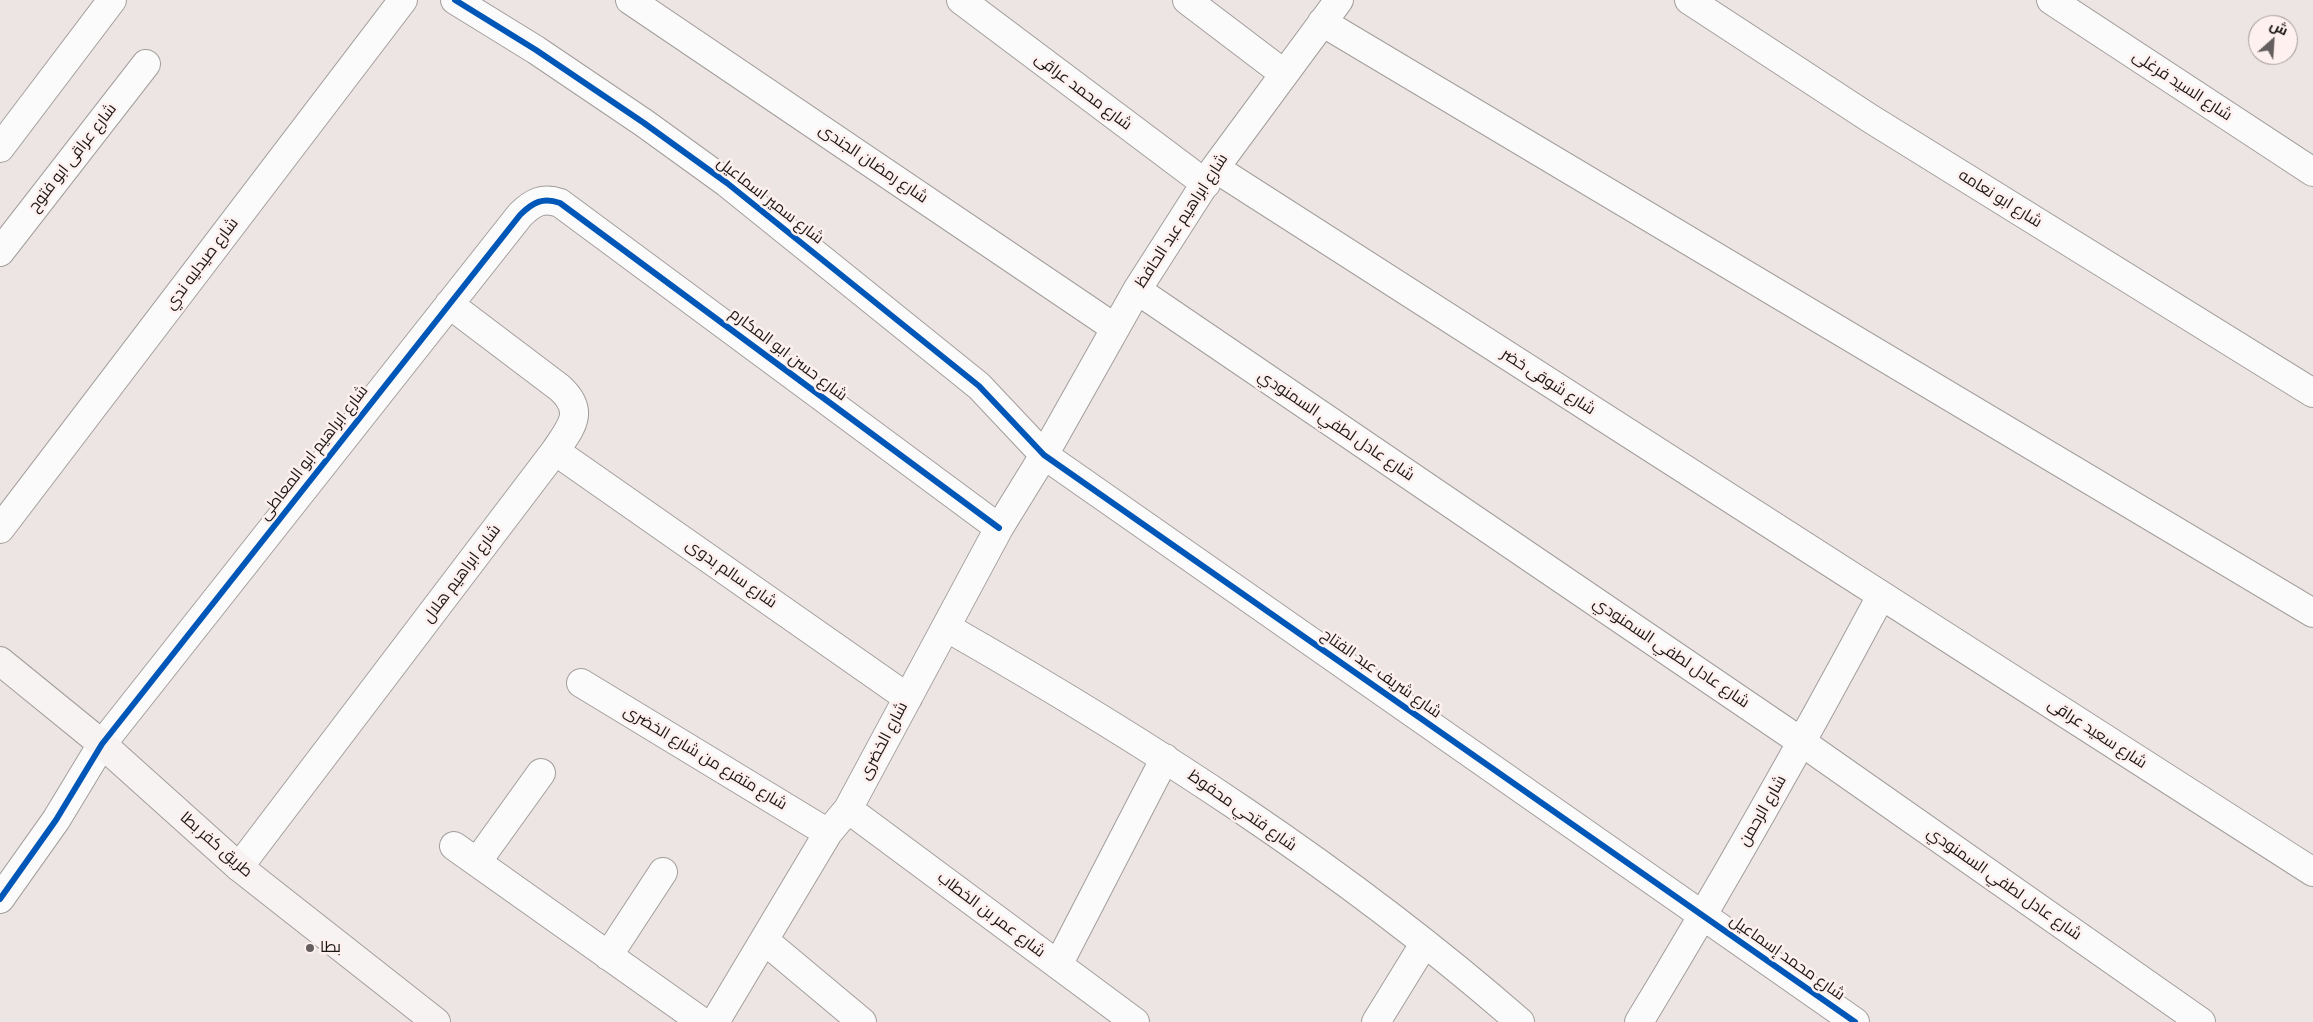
<!DOCTYPE html>
<html>
<head>
<meta charset="utf-8">
<style>
  body { margin:0 }
  #map { position:relative; width:2313px; height:1022px; overflow:hidden; background:#ece5e4; font-family:"Archivo Narrow",Cairo,sans-serif }
  canvas { display:block }
  .north { position:absolute; left:2248px; top:15px; width:50px; height:50px; box-sizing:border-box; background:#fdf0ee; border:1px solid #a39998; border-radius:50%; rotate:26deg; font-size:14px; font-weight:700; line-height:20px; text-align:center; color:#1b1716 }
  .north::after { content:''; display:block; margin:auto; width:18px; height:22px; background:#645f5e; clip-path:polygon(50% 0,100% 100%,50% 72%,0 100%) }
</style>
</head>
<body>
<div id="map">
<canvas width="2313" height="1022"></canvas>
<div class="north">ش</div>
</div>
<script>
const ctx = document.querySelector('canvas').getContext('2d');
ctx.lineJoin = 'round';
function trace(path, color, width, dash) {
  ctx.strokeStyle = color;
  ctx.lineWidth = width;
  ctx.lineCap = dash ? 'butt' : 'round';
  ctx.setLineDash(dash || []);
  ctx.stroke(path);
}
function label(font, color, halo, rows, align = 'center') {
  ctx.font = font + ' "Archivo Narrow",Cairo,sans-serif';
  ctx.lineWidth = 5;
  ctx.setLineDash([]);
  ctx.textBaseline = 'middle';
  ctx.strokeStyle = halo;
  ctx.fillStyle = color;
  for (const [text, x, y, turn = 0] of rows) {
    ctx.save();
    ctx.translate(x, y);
    ctx.rotate((+turn || 0) * Math.PI / 180);
    ctx.textAlign = isNaN(turn) ? turn : align;
    if (halo) ctx.strokeText(text, 0, 0);
    ctx.fillText(text, 0, 0);
    ctx.restore();
  }
}
const street = new Path2D(`
  M455,0l81,50 108,73 83,60 252,203 65,69 811,567
  M630,0l485,328
  M961,0l245,184
  M1187,0l96,73
  M1689,0l182,119 442,274
  M2051,0l262,172
  M1322,22l991,591
  M0,148l112,-148
  M1215,168l1098,704
  M0,252l146,-188
  M1137,290l666,453 398,279
  M555,451l353,247
  M0,529l403,-529
  M946,627c201,115 399,242 574,395
  M581,683l247,150
  M848,809l287,213
  M454,846l248,176
  M477,862l64,-89
  M239,867l316,-416c16,-24 31,-39 5,-63l-111,-84
  M0,899l56,-79 46,-76 418,-529c13,-13 23,-18 40,-12l439,325
  M764,940l98,82
  M608,956l55,-84
  M1058,965l107,-207
  M715,1022l113,-189 20,-24 151,-281 45,-73 93,-165 78,-122 124,-168
  M1376,1022l48,-78
  M1639,1022c85,-140 165,-282 242,-426`);
const secondary = new Path2D(`
  M0,661l102,83 137,123 197,155`);
const cycleway = new Path2D(`
  M455,0l81,50 108,73 83,60 252,203 65,69 811,567
  M0,899l56,-79 46,-76 418,-529c13,-13 23,-18 40,-12l439,325`);
const markers = [
  [310,948,5,"#645f5e"]
];
const streetNames = [
  ["شارع السيد فرغلى",2182,86,33],
  ["شارع محمد عراقى",1083,92,37],
  ["شارع عراقى ابو فتوح",73,158,-52],
  ["شارع رمضان الجندى",873,164,34],
  ["شارع ابو نعامه",2000,199,32],
  ["شارع سمير اسماعيل",770,201,38],
  ["شارع ابراهيم عبد الحافظ",1182,221,-57],
  ["شارع صيدليه ندي",202,264,-53],
  ["شارع حسن ابو المكارم",788,355,37],
  ["شارع شوقى خضر",1548,382,33],
  ["شارع عادل لطفي السمنودي",1336,426,34],
  ["شارع ابراهيم ابو المعاطى",314,453,-52],
  ["شارع ابراهيم هلال",462,574,-53],
  ["شارع سالم بدوى",731,574,35],
  ["شارع عادل لطفي السمنودي",1671,653,34],
  ["شارع شريف عبد الفتاح",1381,674,35],
  ["شارع سعيد عراقى",2097,734,33],
  ["شارع الخضرى",884,741,-62],
  ["شارع متفرع من شارع الخضرى",705,758,31],
  ["شارع فتحي محفوظ",1242,811,35],
  ["شارع الرحمن",1763,811,-60],
  ["طريق كفر بطا",216,845,41],
  ["شارع عادل لطفي السمنودي",2004,884,35],
  ["شارع عمر بن الخطاب",991,915,37],
  ["شارع محمد إسماعيل",1787,958,35]
];
const poiNames = [
  ["بطا",320,948]
];
trace(street, '#a29e9c', 30);
trace(secondary, '#a29e9c', 30);
trace(street, '#fcfbfb', 28);
trace(secondary, '#f8f3f3', 28);
trace(cycleway, '#0057b8', 6);
for (const [x, y, r, color] of markers) {
  const dot = new Path2D();
  dot.arc(x, y, r, 0, 2 * Math.PI);
  ctx.fillStyle = color;
  ctx.fill(dot);
  trace(dot, '#fdf0ee', 2);
}
label('16px', '#1b1716', '#fdf0ee', streetNames);
label('16px', '#1b1716', '#fdf0ee', poiNames, 'left');
</script>
</body>
</html>
